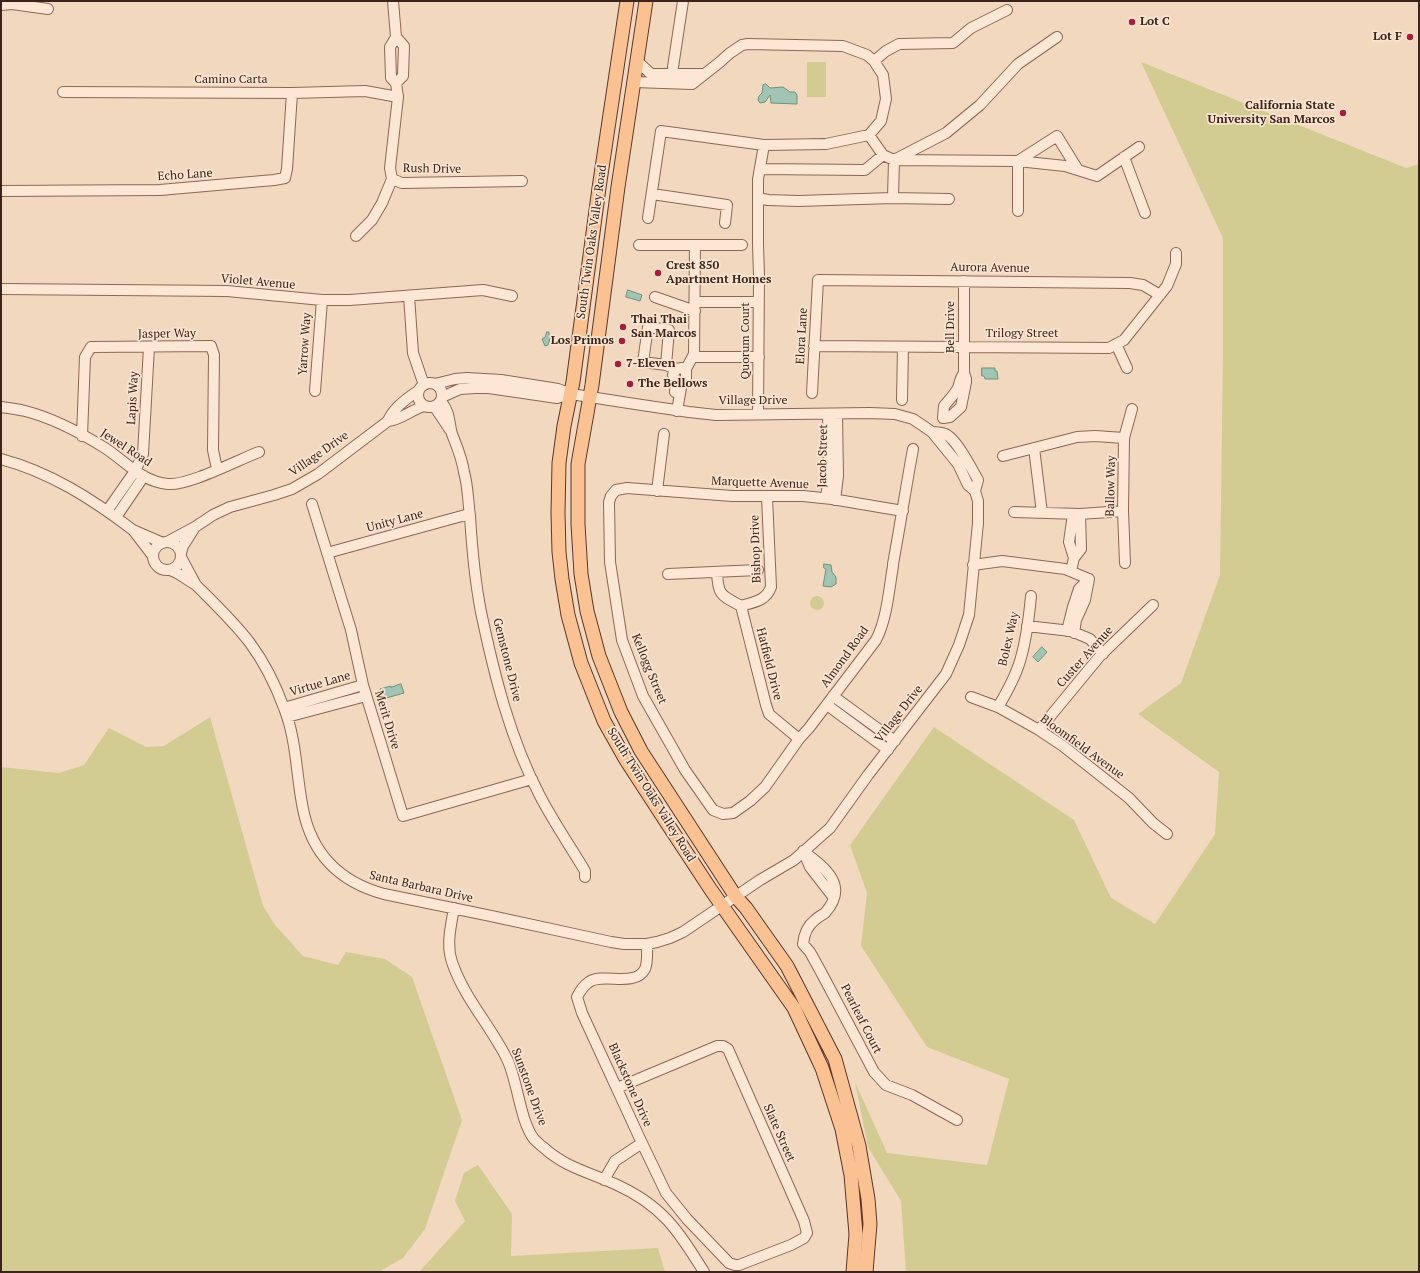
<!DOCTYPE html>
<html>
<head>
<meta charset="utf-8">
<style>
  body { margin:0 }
  #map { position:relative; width:1420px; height:1273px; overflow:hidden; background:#f3d8c0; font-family:"PT Serif",serif }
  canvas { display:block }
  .frame { position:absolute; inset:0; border:2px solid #3c241c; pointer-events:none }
</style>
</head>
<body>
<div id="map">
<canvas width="1420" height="1273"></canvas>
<div class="frame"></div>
</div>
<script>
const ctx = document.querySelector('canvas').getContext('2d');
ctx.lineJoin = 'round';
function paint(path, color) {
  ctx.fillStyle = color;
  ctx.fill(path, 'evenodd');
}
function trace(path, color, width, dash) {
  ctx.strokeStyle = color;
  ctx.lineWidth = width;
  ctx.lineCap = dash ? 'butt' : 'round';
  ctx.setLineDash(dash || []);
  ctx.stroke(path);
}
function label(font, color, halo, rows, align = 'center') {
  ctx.font = font + ' "PT Serif",serif';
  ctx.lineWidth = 3.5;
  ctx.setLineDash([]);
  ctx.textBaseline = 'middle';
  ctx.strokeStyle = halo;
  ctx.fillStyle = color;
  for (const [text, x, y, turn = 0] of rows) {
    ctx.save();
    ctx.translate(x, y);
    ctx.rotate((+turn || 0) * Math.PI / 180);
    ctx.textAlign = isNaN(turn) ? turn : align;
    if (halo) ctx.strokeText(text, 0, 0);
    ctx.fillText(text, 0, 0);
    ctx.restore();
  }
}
const green = new Path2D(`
  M807,62h19v35h-19z
  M1141,62l265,106 13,-4v1108h-513l-5,-71 -33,-54 -13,-65 32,71 100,12 22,-86 -82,-32 -66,-101 6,-53 -17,-48 84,-118 140,93 37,78 44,26 60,-90 4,-62 -81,-58 43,-31 39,-108 3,-223v-114z
  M810 603a7 7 0 1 1 14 0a7 7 0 1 1-14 0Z
  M210,717l53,189 12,19 28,31 35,9 8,-13 39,7 27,18 50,143 -37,109 -22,29 -21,12 -2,2h-379v-505l58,6 25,-8 25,-37 37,19 18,-1z
  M478,1165l34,49 -1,42 147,-8 7,24h-246l46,-51 -10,-20 9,-28z`);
const water = new Path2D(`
  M766,84l4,4 13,-1 7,5h5l2,3v9l-26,-1 -1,-8 -5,7 -5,1 -2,-3 1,-4 3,-3 1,-8z
  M628,290l14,5 -2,6 -14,-4z
  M547,332h2v3l2,1 -3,9 -3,1 -3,-7 3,-2z
  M982,368h13v3h2l1,8h-13l-1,-3h-2z
  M824,564l7,1 1,7 4,5v7l-5,3 -8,-1 3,-17 -2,-1z
  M1042,647l5,5 -9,10 -5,-5z
  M401,684l3,9 -21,6 -3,-10 11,-3v1z`);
const minor = new Path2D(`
  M1,5l11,-1 36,5
  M396,37l8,9 -1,30 -7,7
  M637,61l14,13h54
  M874,61l12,-10 13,-7 54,-1 18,-15 36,-18
  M673,67l10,-66
  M634,82l58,2 28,-22 10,-9 12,-8 6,-1 95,2 24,9 7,6 9,14 3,24 -5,22 -12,14 -43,9 -62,1 -103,-14 -13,87
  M63,92l229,1 73,-2 33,6
  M869,135l14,20 11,5 124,1 47,5 32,10 42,-29
  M1124,157l21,56
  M760,169l105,1 18,-15
  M392,179l-2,-11 8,-71 -2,-14 -5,-5 -1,-31 6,-10 -3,-36
  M392,179l10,4 120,-2
  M1,191l159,-1 114,-10 11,-2 2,-9 5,-76
  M652,194l75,11 -2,18
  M758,198l10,2 30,1 95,-3 56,1
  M893,198l1,-38 52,-27 34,-28 38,-41 39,-27
  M1018,211v-50l39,-25 21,34
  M356,236l16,-16 10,-17 10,-24
  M639,245h103
  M1,289l226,2 95,9h28l133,-10 29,6
  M409,296l4,57 11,32
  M655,297l40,14
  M695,302h64
  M1116,344l11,24
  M814,346l295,2 15,-8 43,-54 9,-22v-11
  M693,357h66
  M666,365l3,-35 -21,-3 -5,35 23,3 10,4
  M418 395a12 12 0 1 1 24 0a12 12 0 1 1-24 0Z
  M435,384l20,-5 12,-1 34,2 57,9 13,5 64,10 54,8 27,3 154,-2 25,1 18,5 19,13 26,32 10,21 7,6
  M315,391l7,-91
  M675,392l1,-11 -3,-6 3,-6 6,-1
  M812,393l6,-113 312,3 13,2 17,10
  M442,397l18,-8 15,-1h14l68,10 14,-4
  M902,400l1,-53
  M441,401c10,14 7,18 11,33 5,13 10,24 12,38 4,14 4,29 6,44 2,33 5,65 11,96 13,62 29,127 59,184 13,25 30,50 45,75v6
  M434,406l16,24
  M1,407c8,1 16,2 24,4 28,7 56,22 80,37 20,13 37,34 63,36 20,2 70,-24 91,-32
  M677,411l5,-29 4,-2v-11l8,-15 1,-109
  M758,414l1,-139 -1,-30v-66l6,-34
  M943,418l7,-1 11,-10 5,-25v-3l-2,-6v-92
  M943,418l1,-12c5,-6 10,-11 14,-18 2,-6 2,-10 6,-15
  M388,421c13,-1 24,-12 37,-15
  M82,436l3,-79 6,-10 120,-1 3,9 -1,95 4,19
  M1034,448l8,65
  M1003,456l74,-19 18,-1 29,2
  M1,459c49,13 91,40 132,71
  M657,491l7,-57
  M826,498l3,-23 -1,-61
  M835,500l3,-24 -1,-62
  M312,504l39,126 12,55 40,131 129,-37
  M107,511l28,-40 8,-17 6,-107
  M903,511l-71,-12 -29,-3h-71l-105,-8 -11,2 -5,6 -2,6 1,60 12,78 21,56 42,74 28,40 10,4 10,-1 17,-12 15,-14 34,-48 10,-11 67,-88c11,-21 13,-51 17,-74v-2c7,-38 13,-77 20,-115
  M1014,512l66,2 43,-3
  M1073,514l-4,28 5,16
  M116,517l28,-41
  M195,527l18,-12 17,-8 44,-12 18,-6 26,-15 70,-53c5,-13 19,-23 30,-30
  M167,542l28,-15 -12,19 -2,7
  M153 556a14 14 0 1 1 28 0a14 14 0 1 1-28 0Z
  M327,553l142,-39
  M153,556l-20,-26 30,13
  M1125,563l-2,-52 1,-73 8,-29
  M973,565l29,-4 63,8 24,10
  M170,570l7,3 19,12 -15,-28
  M1071,571l3,-13 7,-9 -1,-35
  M717,572c1,24 4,23 24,34
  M668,574l90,-4
  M196,585c19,19 38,37 54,58 14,19 26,43 34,65 13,33 12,67 19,101 9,46 37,73 81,85l107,22 120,26 13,2h23l10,-2 13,-4 13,-6 77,-52 34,-20 36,-32 38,-53 78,-101 13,-29 10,-30 9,-92v-22l-3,-10 3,-11c-6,-11 -22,-42 -33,-46 -4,-2 -9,-2 -13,-2
  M741,606l25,99 3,9 30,25
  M741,606c13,-4 25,-5 30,-19l-4,-90
  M1027,626l44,5 19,8 13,15
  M1067,631l6,-24 6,-18 10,-10
  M1074,633l2,-13 9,-20 4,-21
  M833,696l62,45
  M971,697l27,10 41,23 24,16 66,52 24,25 14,11
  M827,705l61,45
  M998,707c9,-15 17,-29 22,-46 6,-20 9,-43 11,-65
  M284,708l79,-23
  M287,717l79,-21
  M1039,730l61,-74 53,-51
  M803,851c21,16 47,34 22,62 -3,2 -7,4 -10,7 -8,6 -11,14 -12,24l7,8 11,20 53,100 12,13 26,10 45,25
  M804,853l6,14 24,31
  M454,908c-3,17 -8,37 -2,54 12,36 39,64 55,97 11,23 13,62 27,80 3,3 6,6 9,8 23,21 46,25 72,37 47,21 63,46 89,88
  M617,1088l100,-42h6l5,3 76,172 3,12 -3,5 -13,7 -52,20h-4l-6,-2 -42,-44 -21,-26 -25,-52 -59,-128 -5,-16c3,-6 6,-11 12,-15 14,-10 46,6 56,-13 3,-7 2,-18 2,-25
  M604,1180l11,-19 27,-18`);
const major = new Path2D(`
  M627,1l-28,187 -26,194 -9,44 -5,37 -1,50 1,39 3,27 6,36 13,48 23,58 22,39 37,57 48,73 83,118 28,60 20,61 9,46 5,59 -3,38
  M646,1l-28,186 -26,198 -14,79v60l3,50 6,37 12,45 22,56 20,39 95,146 10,11 41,58 48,93 24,87 9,53 2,25 -4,48`);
const markers = [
  [1132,22,4,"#a41f3e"],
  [1410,37,4,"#a41f3e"],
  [1343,113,4,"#a41f3e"],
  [658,273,4,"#a41f3e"],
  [623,327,4,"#a41f3e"],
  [622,341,4,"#a41f3e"],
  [618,364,4,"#a41f3e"],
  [630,384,4,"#a41f3e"]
];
const poiNames = [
  ["Lot C",1140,22],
  ["Lot F",1402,37,"right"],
  ["California State",1335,106,"right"],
  ["University San Marcos",1335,120,"right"],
  ["Crest 850",666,266],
  ["Apartment Homes",666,280],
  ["Thai Thai",631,320],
  ["San Marcos",631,334],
  ["Los Primos",614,341,"right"],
  ["7-Eleven",626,364],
  ["The Bellows",638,384]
];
const streetNames = [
  ["Camino Carta",231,80],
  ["Rush Drive",432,169,1],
  ["Echo Lane",185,175,-4],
  ["South Twin Oaks Valley Road",592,242,-82],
  ["Aurora Avenue",990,268,1],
  ["Violet Avenue",258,282,5],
  ["Bell Drive",951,327,-90],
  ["Jasper Way",167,334,-1],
  ["Trilogy Street",1022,334],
  ["Elora Lane",802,336,-87],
  ["Quorum Court",746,341,-90],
  ["Yarrow Way",305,344,-86],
  ["Lapis Way",133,398,-87],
  ["Village Drive",753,401],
  ["Jewel Road",126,448,33],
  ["Village Drive",319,454,-35],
  ["Jacob Street",823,456,-89],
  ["Marquette Avenue",760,483,2],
  ["Ballow Way",1111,486,-89],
  ["Unity Lane",395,521,-15],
  ["Bishop Drive",756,549,-92],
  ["Bolex Way",1009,639,-77],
  ["Almond Road",845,657,-54],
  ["Custer Avenue",1085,657,-48],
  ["Gemstone Drive",507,660,76],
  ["Hatfield Drive",769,664,76],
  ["Kellogg Street",649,669,68],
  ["Virtue Lane",320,684,-16],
  ["Village Drive",899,714,-52],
  ["Merit Drive",387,720,73],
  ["Bloomfield Avenue",1082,747,36],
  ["South Twin Oaks Valley Road",651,795,58],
  ["Santa Barbara Drive",421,887,13],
  ["Pearleaf Court",861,1019,63],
  ["Blackstone Drive",630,1085,66],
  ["Sunstone Drive",529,1087,70],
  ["Slate Street",779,1133,66]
];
paint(green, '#d2cb92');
paint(water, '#a3c4b3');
trace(water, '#69937f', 1);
trace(minor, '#8e6656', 12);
trace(major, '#5b362a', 15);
trace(minor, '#fce7d4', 10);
trace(major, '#fac293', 13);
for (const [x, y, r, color] of markers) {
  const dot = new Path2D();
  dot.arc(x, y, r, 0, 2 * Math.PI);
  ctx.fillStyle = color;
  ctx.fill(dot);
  trace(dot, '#f9e4d0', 1.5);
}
label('bold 12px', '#3c241c', '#f9e4d0', poiNames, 'left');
label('12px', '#3c241c', '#f9e4d0', streetNames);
</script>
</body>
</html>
